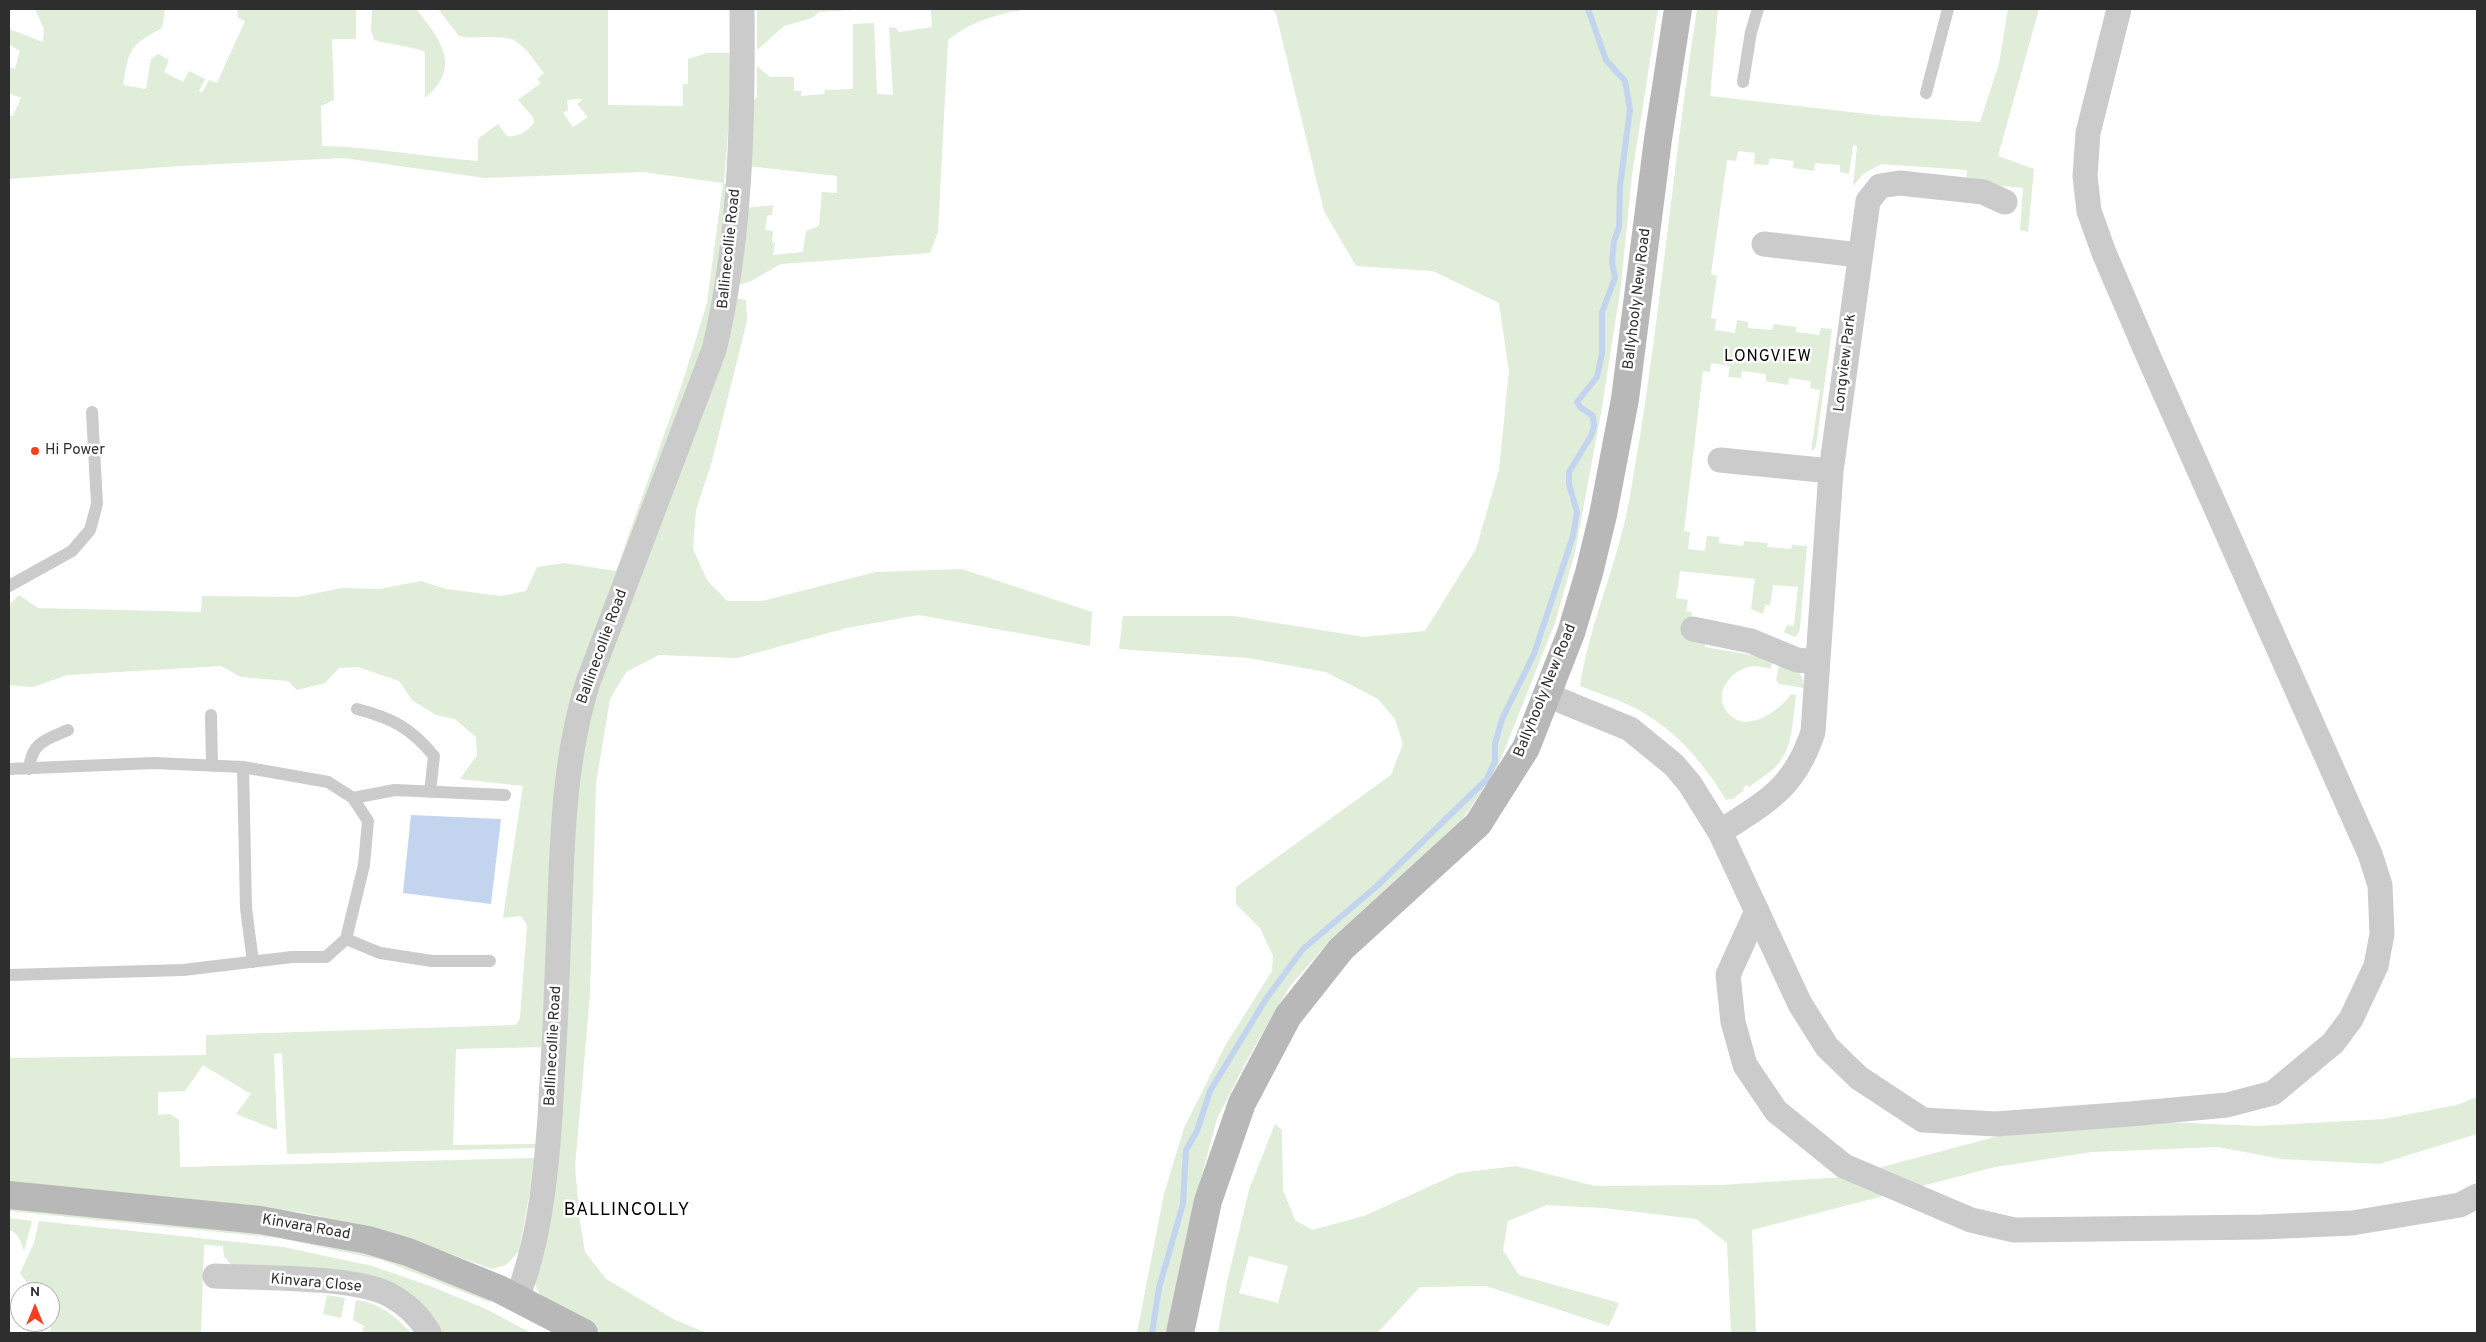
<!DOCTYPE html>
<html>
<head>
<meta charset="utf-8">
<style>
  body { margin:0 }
  #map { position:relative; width:2486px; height:1342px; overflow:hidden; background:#fff; font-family:Overpass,sans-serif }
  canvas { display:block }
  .frame { position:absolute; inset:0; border:10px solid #2e2e2e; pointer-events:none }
  .north { position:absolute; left:10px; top:1282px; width:50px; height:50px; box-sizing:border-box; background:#fff; border:1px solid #ababab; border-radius:50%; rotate:0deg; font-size:14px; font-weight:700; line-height:20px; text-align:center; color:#2e2e2e }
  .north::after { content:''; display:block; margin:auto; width:18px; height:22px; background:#f6401e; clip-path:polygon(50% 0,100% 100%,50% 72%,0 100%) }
</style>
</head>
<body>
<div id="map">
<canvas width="2486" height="1342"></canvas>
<div class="frame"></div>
<div class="north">N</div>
</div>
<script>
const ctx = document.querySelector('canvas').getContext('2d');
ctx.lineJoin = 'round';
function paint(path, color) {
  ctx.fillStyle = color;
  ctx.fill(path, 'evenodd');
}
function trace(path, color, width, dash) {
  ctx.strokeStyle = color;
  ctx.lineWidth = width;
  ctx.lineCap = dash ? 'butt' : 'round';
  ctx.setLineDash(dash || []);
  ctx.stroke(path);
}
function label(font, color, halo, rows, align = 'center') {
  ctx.font = font + ' Overpass,sans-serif';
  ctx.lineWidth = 5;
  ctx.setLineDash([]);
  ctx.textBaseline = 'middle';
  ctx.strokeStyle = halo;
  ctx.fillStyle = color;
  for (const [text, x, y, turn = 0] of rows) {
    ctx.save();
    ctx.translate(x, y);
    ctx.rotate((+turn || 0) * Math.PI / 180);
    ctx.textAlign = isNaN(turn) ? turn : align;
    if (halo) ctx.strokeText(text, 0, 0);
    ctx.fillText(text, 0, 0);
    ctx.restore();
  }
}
const green = new Path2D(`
  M35,9h130l-3,19c-33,18 -33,21 -39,57l23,4 5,-30 7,-5 11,6 -5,12 19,10 6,-11 16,8 -6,12 3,2 7,-13 8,3 28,-62 -7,-3 -1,-9h119v30h-24l2,61 -13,6 1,40c52,1 104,11 156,15v-22l20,-15 9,12c12,1 19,-4 27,-13l-1,-6 -15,-17 23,-17 -4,-4 7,-6c-9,-11 -19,-29 -33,-34 -17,-5 -35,1 -52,-3l-21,-27h170v96l75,1v-22h5v-25l19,-6h23l1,41 -7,89 6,9 -20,131 -17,57 -117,307 -30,360 -90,2 -3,96 86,-1 -1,4 -251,6 -5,-101 -8,1 3,76 -41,-16 15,-20 -48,-29 -18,26 -27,1v23l12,-1 9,6 1,47 356,-9 -17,93 -13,14 -14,4 -82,-30 -54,-15 -56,-12 -291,-30v-124l197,-3v-20l310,-10 4,-7 7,-93 -6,-9 -18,2 20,-132 -63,-7 17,-24 -1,-18 -21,-18 -19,-4 -24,-15 -13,-19 -41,-14 -19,1 -14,15 -28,7 -9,-9 -47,-4 -20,-11 -154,9 -34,12 -24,-2v-80l10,-10 19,13 163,4 1,-16 95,1 45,-9 38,1 41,-8 25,8 55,7 25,-5 11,-24 27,-4 52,8 67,-190 24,-78 16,-120 -80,-11 -158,6 -142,-20 -164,8 -170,13v-64l4,1 8,-18 -12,-5v-26l6,2 5,-18 -11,-7v-15l34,13 1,-13zM583,99l-6,5 11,13 -15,10 -10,-14 5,-3 -1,-10z
  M372,9h44c24,30 47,58 9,89v-46c-17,-7 -34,-7 -51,-12l-3,-10z
  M757,9h116l-54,3 -7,6 -28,8 -27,24z
  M931,9h98c-29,4 -58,12 -81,31l-10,192 -8,21 -149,11 -30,17 -13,4 7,-77 28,-3 -1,10h-5l-2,15 8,1 -1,11 3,1 -2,12 30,-3 3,-21 13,-5 3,-34 15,1v-17l-90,-10 4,-62 6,-7v-31l13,11h24v14h8l-1,5 23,-2 1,-4 28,-1v-65l21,-1 3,71 16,1 -4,-68 7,1 3,4 33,-5z
  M1272,9h386l-26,166 -11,110 -20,128 -26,139 -20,71 -59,148 -34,49 -130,118 -42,48 -45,78 -28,55 -30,112 -20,102h-30l27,-139 20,-66 41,-82 47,-75 1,-15 -13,-28 -24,-24v-17l155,-112 12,-31 -8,-25 -17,-20 -52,-27 -78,-14 -129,-9 4,-33h110l131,21 61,-6 51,-82 23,-79 10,-99 -10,-68 -66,-32 -77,-5 -32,-55 -48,-197z
  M1697,9h21l-8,87 175,20 95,6 19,-58 9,-55h31l-41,147 36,13 -6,63 -8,-2 3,-42 -57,-6 1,-12 -86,-6 -18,10 -10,12 4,-40 -4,-1 -4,29 -9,-2v-7l-25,-2 -1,8 -21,-3 1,-7 -24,-3 -2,7 -14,-1 1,-11 -17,-2 -2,10 -9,-1 -16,114 6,2 -6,42 5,1 -1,11 20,3 2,-13 11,2v6l24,2 2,-6 22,3v5l23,3 2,-7 11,1 -16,116 -1,4 -4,2 9,-61 -10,-2 1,-7 -22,-3 -1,7 -22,-4v-7l-24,-3 -1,7 -13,-1 2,-11 -19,-3 -1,9 -7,-1 -19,160 6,1 -2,17 17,2 2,-15 12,1v6l24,3 1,-5 24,2 -1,4 24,2 1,-4 15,1 -7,82 -2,6 -3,3 -11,-5 3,-7 7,1 4,-39 -25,-2 -3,20h-5l-2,9 -12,-5 4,-30 -75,-8 -4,27 12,2 -2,11 6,1 -3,26 16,2v7l69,12 -4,10c-5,-1 -10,-3 -15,-3 -19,0 -42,23 -30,43 17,28 53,4 66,-15l5,1c-3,22 -3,52 -18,69 -8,9 -20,16 -29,23l-2,-2 -4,3 1,2 -10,8 -8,2c-24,-40 -53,-73 -95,-94 -16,-8 -34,-13 -51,-20 10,-65 39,-125 50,-190 29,-161 42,-325 67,-487z
  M735,298l11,2 1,21 -35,140 -16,49 -3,39 14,31 20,21h35l114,-29 86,-3 130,43 -2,34 -171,-31 -73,13 -108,30 -79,-3 -33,17 -16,27 -14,84 -6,211 -15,173 5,55 5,30 21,27 69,41 32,13h-104l-41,-19 -23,-21 -5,-12 34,-410 19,-163z
  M1780,662c14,6 24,10 24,26l-25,-4 -3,-4z
  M2477,1097v37l-98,30 -97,-5 -64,-12 -126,5 -97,15 -243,63 4,103h-25l-4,-90 -31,-24 -92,-11 -57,-3 -39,16 -5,29 16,25 100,28 -10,23 -123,-40 -66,1 -43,46h-159l9,-51 22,-92 26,-66 7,6 1,60 12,30 17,10 52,-14 95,-43 57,-7 79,20 125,-1 124,-8 155,-41 141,-15 119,5 125,-7 73,-14zM1249,1256l39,10 -10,37 -39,-10z
  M9,1207l270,27 104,21 107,43 -1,4 -107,-42 -103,-22 -270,-27z
  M9,1218l23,3 -8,30c-3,-10 -5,-18 -15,-21z
  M39,1221l244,26 89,19 58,20 56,23 45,24h-91l-31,-37 -176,-29 -9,-11 -1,-10 -19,-1 -3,88h-155l5,-3 -2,-8 1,-30h-9l-1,-3 -7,2 -13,-18 14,-30z
  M327,1295l18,3 -4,20 -18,-4z
  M356,1300c24,3 39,16 55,33h-49l2,-7 -11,-6z`);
const water = new Path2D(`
  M411,815l90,4 -10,85 -88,-11z`);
const stream = new Path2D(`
  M1152,1333l7,-45 24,-84 3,-54 11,-19 13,-40 56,-92 37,-50 74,-63 110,-107 8,-18v-17l7,-25 32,-65 39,-118 4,-24 -8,-28v-12l22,-36 3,-10 -1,-10 -13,-9 -3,-5 20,-25 5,-24v-41l13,-34 -3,-16 2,-21 5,-14 1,-41 10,-77 -5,-28 -19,-21 -18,-51`);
const lane = new Path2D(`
  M1743,82l8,-50 7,-23
  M1926,93l22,-84
  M9,586l63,-35 18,-21 7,-26 -5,-92
  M357,709c35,9 54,19 77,47l-4,36
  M211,715l1,51
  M243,767l3,141 7,54
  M9,769l145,-6 89,4 85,15 25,16 15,23 -4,44 -18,74 -20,18h-34l-109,13 -174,5
  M29,769c3,-27 16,-29 39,-39
  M353,798l42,-8 110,5
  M346,939l34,14 52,8h58`);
const street = new Path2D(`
  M1764,244l95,11
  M1720,460l111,11
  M1693,629l58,12 46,19 20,2
  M1547,695l83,34 44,36 16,19 30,48 80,172 27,43 32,31 64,42 73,4 134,-10 97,-9 46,-12 60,-50 18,-24 25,-53 6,-32 -2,-49 -10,-31 -220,-494 -46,-107 -15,-42 -4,-35 3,-43 31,-124
  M1720,832c47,-31 74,-43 93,-100l18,-261 37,-270 12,-15 20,-3 83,9 22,10
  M1757,911l-29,64 5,47 12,43 31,46 68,55 127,54 43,10 248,-3 90,-4 108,-18 17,-9
  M215,1276c43,2 136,0 173,18 17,9 32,23 41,39
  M517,1298c22,-55 29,-123 33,-181 4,-63 7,-126 9,-189 3,-83 4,-166 29,-246l126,-332c27,-111 29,-228 28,-341`);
const secondary = new Path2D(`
  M9,1195l251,25 108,20 40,12 91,37 85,44
  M1180,1333l28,-132 34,-98 46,-87 53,-67 137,-125 48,-76 45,-115 18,-60 14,-58 22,-116 33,-260 20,-130`);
const markers = [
  [35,451,5,"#f6401e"]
];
const streetNames = [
  ["Ballinecollie Road",730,249,-84],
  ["Ballyhooly New Road",1638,299,-83],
  ["Longview Park",1846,363,-83],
  ["Ballinecollie Road",603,647,-70],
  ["Ballyhooly New Road",1546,691,-68],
  ["Ballinecollie Road",554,1046,-87],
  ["Kinvara Road",306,1228,10],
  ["Kinvara Close",316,1284,5]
];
const poiNames = [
  ["Hi Power",45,451]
];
const neighbourhoodNames = [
  ["LONGVIEW",1768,358]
];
const quarterNames = [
  ["BALLINCOLLY",627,1211]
];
paint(green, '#dfedd9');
paint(water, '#c3d4ef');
trace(stream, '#c3d4ef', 6);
trace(lane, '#cbcbcb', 12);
trace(street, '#cbcbcb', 25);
trace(secondary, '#b8b8b8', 28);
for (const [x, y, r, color] of markers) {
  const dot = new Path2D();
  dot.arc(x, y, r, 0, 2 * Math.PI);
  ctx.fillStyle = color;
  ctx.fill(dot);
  trace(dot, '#fff', 2);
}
label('15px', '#2e2e2e', '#fff', streetNames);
label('15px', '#2e2e2e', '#fff', poiNames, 'left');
ctx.letterSpacing = '1px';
label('16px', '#000', '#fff', neighbourhoodNames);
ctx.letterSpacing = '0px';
ctx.letterSpacing = '1px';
label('18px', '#000', '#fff', quarterNames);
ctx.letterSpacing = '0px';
</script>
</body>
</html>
